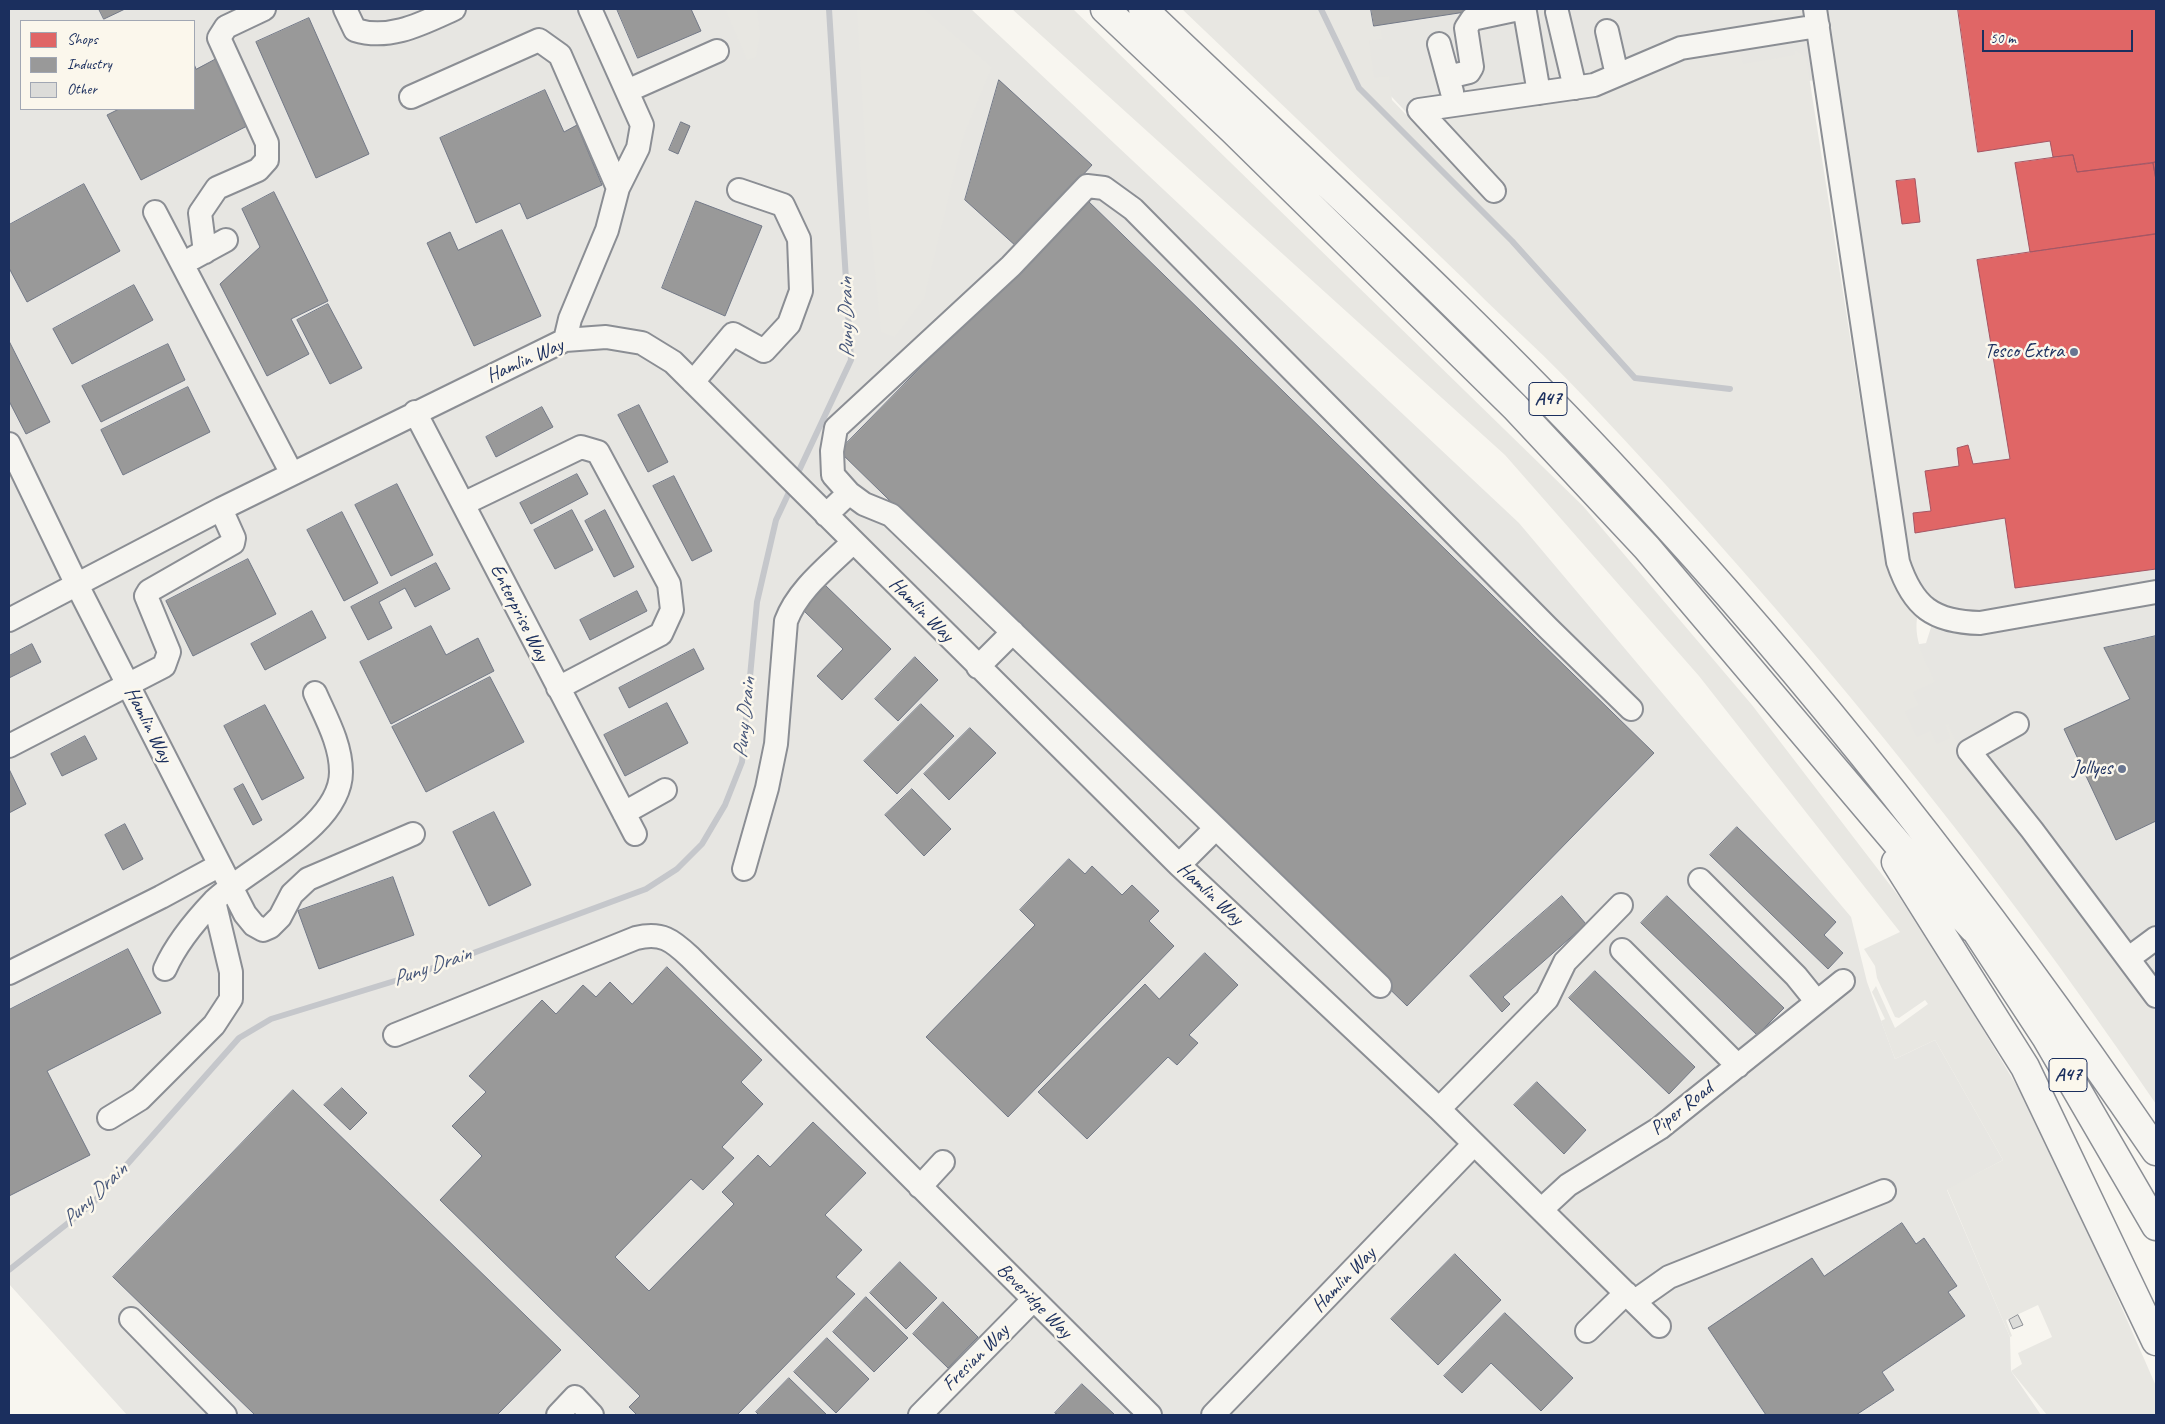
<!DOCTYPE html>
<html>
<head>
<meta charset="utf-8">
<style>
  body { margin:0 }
  #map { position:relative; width:2165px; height:1424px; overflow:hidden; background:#f8f6f0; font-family:Caveat,sans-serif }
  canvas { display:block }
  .frame { position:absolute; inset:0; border:10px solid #1b2f5e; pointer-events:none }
  .legend { position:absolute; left:20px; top:20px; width:175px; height:90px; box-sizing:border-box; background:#fbf7ec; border:1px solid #a1a7b3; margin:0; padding:6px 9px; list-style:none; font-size:15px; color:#1b2f5e }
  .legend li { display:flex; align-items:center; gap:10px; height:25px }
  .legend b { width:25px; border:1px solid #a1a7b3 }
  .scale { position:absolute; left:1982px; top:30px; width:151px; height:22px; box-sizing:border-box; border:2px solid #1b2f5e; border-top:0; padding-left:6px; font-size:15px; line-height:18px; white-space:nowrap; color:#1b2f5e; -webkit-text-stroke:4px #fbf7ec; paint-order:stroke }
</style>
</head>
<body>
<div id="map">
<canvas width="2165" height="1424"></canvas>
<div class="frame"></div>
<ul class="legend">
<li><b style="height:14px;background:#e06666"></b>Shops</li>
<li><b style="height:14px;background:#999"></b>Industry</li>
<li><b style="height:14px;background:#dcdcd9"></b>Other</li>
</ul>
<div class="scale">50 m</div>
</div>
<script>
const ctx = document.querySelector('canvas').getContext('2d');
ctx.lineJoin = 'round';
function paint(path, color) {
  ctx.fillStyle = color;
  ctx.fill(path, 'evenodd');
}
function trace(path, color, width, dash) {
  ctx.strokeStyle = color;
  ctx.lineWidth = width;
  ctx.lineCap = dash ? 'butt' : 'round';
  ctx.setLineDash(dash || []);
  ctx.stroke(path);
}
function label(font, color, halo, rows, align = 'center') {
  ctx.font = font + ' Caveat,sans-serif';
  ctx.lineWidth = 5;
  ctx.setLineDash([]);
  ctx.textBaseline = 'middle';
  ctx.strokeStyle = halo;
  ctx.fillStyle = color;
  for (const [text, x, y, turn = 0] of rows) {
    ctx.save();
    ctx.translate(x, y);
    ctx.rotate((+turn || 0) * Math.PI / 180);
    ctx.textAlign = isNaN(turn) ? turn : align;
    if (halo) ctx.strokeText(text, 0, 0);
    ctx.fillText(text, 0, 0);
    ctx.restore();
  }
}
const built = new Path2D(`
  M9,9h962l548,514 332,394 16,65 28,77 40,-19 68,120 -56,30 63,147 1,34 30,44h-1914l-118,-131zM21,21h173v88h-173z
  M1339,9h464l13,71 -360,45 52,63 -17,15 -129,-138z
  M1815,9h341v1015l-192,-230 -129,-136 91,-15 9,-28 -30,-31z`);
const green = new Path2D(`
  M725,9h32l3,25 -4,23 -9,3z
  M857,9h67l68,58 -28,68 -40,164 -29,38 -14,-5 -12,-119z
  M1012,9h61l510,497 169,199 148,193 40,60 105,175 111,253v29h-109l-36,-44 11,-7 -4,-11 34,-16 -14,-32 -32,15 6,16 -2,1 -63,-148 56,-29 -68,-120 -40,19 -14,-38 4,-2 -13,-27 4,-6 19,42 33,-24 -3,-4 -26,18 -4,-1 -18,-39 -2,-12 -11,-17 36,-17 -201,-256 -194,-221z
  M1182,9h189l3,17 6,-1 2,14 -13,2 5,37 15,-2 3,24 99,103 16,-15 -65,-69 156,-25 86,-35 56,-9 3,14 52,-9 -1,-6 12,8 79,502 16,37 17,17c-6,26 7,46 17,69l-22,10 6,13 -14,6 12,26 14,-6 6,13 13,-6 -5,-13 3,-1 15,32 193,258v90c-170,-250 -362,-486 -570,-705 -37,-40 -78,-76 -116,-114 -96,-93 -192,-184 -288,-276z
  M1772,9h27v2l-26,4z`);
const shops = new Path2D(`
  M1958,9h198v153l-79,10 -4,-17 -20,2 -3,-16 -72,11z
  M2073,155l4,17 76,-9 3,17v54l-126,18 -15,-89z
  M2156,162v18l-3,-17z
  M1915,179l5,43 -18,2 -6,-43z
  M2156,234v335l-141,19 -10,-70 -90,15 -2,-20 18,-2 -6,-40 34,-5 -2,-18 11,-3 5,19 37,-5 -33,-199z`);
const industry = new Path2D(`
  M99,9h26l-21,10z
  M617,9h74l10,22 -63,27z
  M1371,9h114l-111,17z
  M309,18l60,136 -53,24 -60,-136z
  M220,57l33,66 -112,57 -34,-65 12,-6h75v-45l2,5z
  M999,80l93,85 -75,82 -52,-47z
  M545,90l19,42 13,-7 25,60 -75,34 -7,-16 -44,20 -36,-85z
  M681,122l9,4 -12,28 -9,-4z
  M84,184l36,67 -93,51 -18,-34v-43z
  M274,192l54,109 -37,18 18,35 -42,22 -47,-92 40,-37 -18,-38z
  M1086,199l568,554 -247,253 -568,-555z
  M696,201l66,25 -37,90 -63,-28z
  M502,230l39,86 -67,30 -47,-103 23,-11 8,18z
  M134,285l19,35 -81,44 -19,-35z
  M328,304l34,64 -32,16 -33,-64z
  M9,341l41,81 -24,12 -17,-33z
  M168,344l17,36 -84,42 -19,-36z
  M188,387l22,45 -87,43 -22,-45z
  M639,405l29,57 -20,10 -30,-57z
  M542,407l11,20 -57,30 -10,-20z
  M577,474l11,20 -57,30 -11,-21z
  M674,476l38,75 -20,10 -39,-75z
  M397,484l36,71 -42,21 -36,-71z
  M572,510l21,40 -38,19 -21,-39z
  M605,510l29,57 -20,10 -29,-56z
  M342,512l36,71 -34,18 -37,-71z
  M248,559l28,55 -83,42 -27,-55z
  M436,563l14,26 -35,18 -10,-19 -26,14 13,26 -24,12 -17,-33z
  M825,585l66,64 -49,51 -25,-24 26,-27 -41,-40z
  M637,591l10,20 -57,29 -10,-20z
  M312,611l14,27 -61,32 -14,-26z
  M431,626l15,29 32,-17 16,33 -103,53 -31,-62z
  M2156,636v185l-40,19 -52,-111 66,-30 -26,-51z
  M32,644l9,18 -32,16v-22z
  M694,649l10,20 -75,39 -10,-20z
  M915,657l23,23 -40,41 -23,-22z
  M490,677l34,65 -98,50 -34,-65z
  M667,703l21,40 -63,33 -21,-41z
  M921,704l33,32 -57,58 -33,-33z
  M265,705l39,73 -42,22 -38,-74z
  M970,728l26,25 -47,47 -25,-26z
  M85,736l12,23 -35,17 -11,-22z
  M9,769l17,35 -17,9z
  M243,784l19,36 -9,5 -19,-36z
  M912,789l39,40 -27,27 -39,-41z
  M494,812l37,73 -42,21 -36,-74z
  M125,824l18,35 -20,11 -18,-35z
  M1737,827l99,95 -12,13 19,18 -15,16 -118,-114z
  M1069,859l16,15 7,-8 30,29 10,-10 27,26 -10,10 25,25 -166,171 -82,-80 109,-112 -15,-15z
  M393,877l21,58 -95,34 -21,-58z
  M1562,896l24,28 -83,73 7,7 -8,8 -32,-36z
  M1667,896l117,112 -27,27 -116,-112z
  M128,949l33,64 -114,58 43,84 -81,41v-186z
  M1205,953l33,32 -49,50 9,8 -21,22 -9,-8 -81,82 -49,-47 107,-108 14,15z
  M667,967l95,93 -21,22 22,22 -41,43 12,11 -31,32 -12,-11 -76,78 34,34 85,-87 -12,-12 36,-37 12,12 43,-45 53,51 -41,42 37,35 -26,27 19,17 -118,121h-100l-8,-8 11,-11 -200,-196 42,-44 -30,-30 34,-34 -17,-16 73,-76 14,14 27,-29 13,12 14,-15 22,22z
  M1595,971l100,96 -26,27 -100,-96z
  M1537,1082l49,48 -22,24 -50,-49z
  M342,1088l25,25 -17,17 -26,-25z
  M293,1090l268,260 -64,65h-242l-142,-138z
  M1902,1223l14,21 8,-6 33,48 -9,6 17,24 -83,56 12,18 -38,25h-90l-58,-87 104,-70 12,18z
  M1455,1254l46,46 -63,65 -47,-46z
  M900,1262l37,36 -31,31 -36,-36z
  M866,1297l42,41 -34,34 -41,-40z
  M943,1302l35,35 -30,31 -35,-34z
  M1505,1313l68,65 -32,33 -50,-48 -29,30 -18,-17z
  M827,1338l42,41 -33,34 -42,-41z
  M789,1378l38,37h-68l-3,-3z
  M1082,1384l33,31h-57l-3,-2z`);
const stream = new Path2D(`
  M1321,9l38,79 153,153 123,137 95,11
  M796,477l55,-117 -22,-351
  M9,1270l83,-66 147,-166 32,-19 143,-44 232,-86 31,-20 25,-25 23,-39 17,-43 15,-160 19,-82 16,-34`);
const building = new Path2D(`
  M2018,1315l5,10 -10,4 -4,-9z`);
const minor = new Path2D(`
  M345,9l10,21c35,11 68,-7 99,-21
  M1521,9l4,3 14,81
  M1815,9l83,553c15,45 35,60 82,61l176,-31
  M1557,12l18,76
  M1607,31l10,44
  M1439,44l13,48
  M1448,77l21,-5 3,-5 -6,-39 6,-9 47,-10
  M627,91l90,-40
  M411,97l128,-57 21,15 58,133
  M1494,191l-75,-81 175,-25 87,-37 137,-22
  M155,212l137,262
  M205,252l-5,-39 17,-25 41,-18 9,-10v-17l-48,-105 7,-11 38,-18
  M193,258l33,-18
  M565,340l5,-21 37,-89 11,-42 20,-40 4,-23 -52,-116
  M693,382l40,-48 31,17 25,-27 12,-33 -2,-52 -16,-34 -44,-15
  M415,412l220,422
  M9,444l68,141 168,329 9,11 9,5 7,-3 10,-10 12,-23 16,-15 105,-45
  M849,493l15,11 27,11 489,471
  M463,504l118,-57 17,5 71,132 3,26 -11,24 -103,54
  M826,515l23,-22 -16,-18 -1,-24 4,-23 175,-162 76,-80 17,2 29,21 415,419 83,81
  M9,620l212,-111 344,-169 41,-3 36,6 31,19 506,503 260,244 220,217
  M978,667l35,-35
  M2017,724l-48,27 63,79 124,166
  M9,746l155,-80 5,-14 -23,-56 3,-5 84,-48 1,-5 -13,-29
  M624,813l41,-23
  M1179,865l37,-37
  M744,869l23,-81 9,-44 10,-123c12,-32 43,-55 67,-79
  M1700,880l96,96 21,26
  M1622,950l116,116
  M2129,958l27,-20
  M165,969c11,-25 30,-48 49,-68 35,-34 127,-74 127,-129 0,-28 -15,-54 -26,-79
  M9,973l152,-76 59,-32
  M395,1035l241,-97c26,-6 36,2 54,19l460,458
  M1439,1109l108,-110 18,-37 56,-57
  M109,1118l31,-19 74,-74 17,-26v-27l-17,-71
  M920,1187l23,-25
  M1542,1209l26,-24 92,-57 183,-147
  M1635,1301l34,-24 215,-86
  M131,1319l94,96
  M1587,1331l39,-38
  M558,1415l17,-18 17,18
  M920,1415l113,-115
  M1213,1415l261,-271`);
const highway = new Path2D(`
  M1105,9l128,121 282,277 132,141 272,321 54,59
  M1143,9c163,156 331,307 484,473 194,208 369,434 529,669
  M1896,862l129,205 131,274
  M1964,912l82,125 110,189`);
const markers = [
  [2074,352,5,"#687591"],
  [2122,769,5,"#687591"]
];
const shields = [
  [1548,399,38],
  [2068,1075,38]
];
const shieldNames = [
  ["A47",1548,399],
  ["A47",2068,1075]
];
const poiNames = [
  ["Tesco Extra",2064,352],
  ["Jollyes",2112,769]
];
const streetNames = [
  ["Hamlin Way",525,361,-24],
  ["Hamlin Way",921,610,45],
  ["Enterprise Way",519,613,63],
  ["Hamlin Way",148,725,63],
  ["Hamlin Way",1210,894,43],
  ["Piper Road",1682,1109,-38],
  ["Hamlin Way",1344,1280,-46],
  ["Beveridge Way",1034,1301,45],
  ["Fresian Way",976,1358,-45]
];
const waterNames = [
  ["Puny Drain",847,318,-91],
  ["Puny Drain",745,718,-84],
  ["Puny Drain",432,967,-19],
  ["Puny Drain",95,1195,-44]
];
paint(built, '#e7e6e2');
paint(green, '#e8e7e2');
paint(shops, '#e06666');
trace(shops, '#a55664', 1);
paint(industry, '#999');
trace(industry, '#737987', 1);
trace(stream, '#c5c7cb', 6);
paint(building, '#dcdcd9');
trace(building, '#8b8e94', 1);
trace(minor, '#8b8e94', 26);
trace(highway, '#8b8e94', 31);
trace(minor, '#f6f5f1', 22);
trace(highway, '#f6f5f1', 28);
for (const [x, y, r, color] of markers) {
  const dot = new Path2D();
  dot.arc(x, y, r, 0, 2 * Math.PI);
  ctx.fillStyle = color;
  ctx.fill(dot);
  trace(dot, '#fbf7ec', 2);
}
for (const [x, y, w] of shields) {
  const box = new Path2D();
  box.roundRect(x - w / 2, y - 16.5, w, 33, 4);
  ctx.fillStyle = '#fbf7ec';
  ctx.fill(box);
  trace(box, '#1b2f5e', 1);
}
label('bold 19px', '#1b2f5e', null, shieldNames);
label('20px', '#1b2f5e', '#fbf7ec', poiNames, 'right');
label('20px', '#1b2f5e', '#fbf7ec', streetNames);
label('italic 21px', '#47577a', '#fbf7ec', waterNames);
</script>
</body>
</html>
